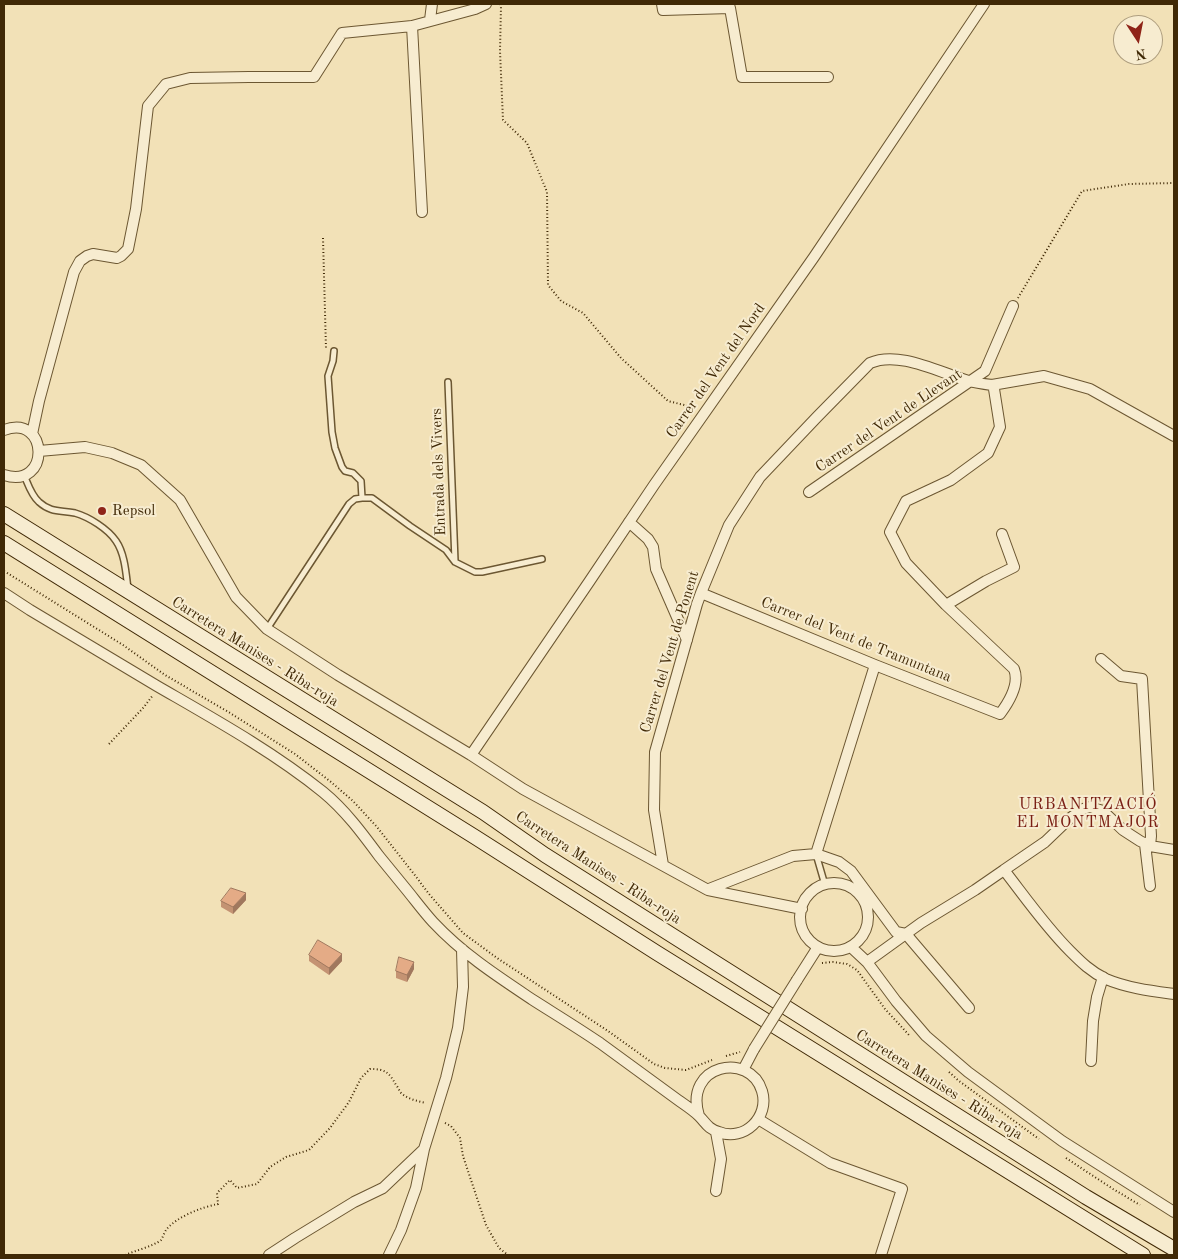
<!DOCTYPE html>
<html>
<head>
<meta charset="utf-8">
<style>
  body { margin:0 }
  #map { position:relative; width:1178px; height:1259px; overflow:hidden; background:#f2e1b7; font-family:"Old Standard TT",serif }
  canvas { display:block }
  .frame { position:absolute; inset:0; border:5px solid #402906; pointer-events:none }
  .north { position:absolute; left:1113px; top:15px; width:50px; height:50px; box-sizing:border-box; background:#f7ecd0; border:1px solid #ae9e7f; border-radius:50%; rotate:169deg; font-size:14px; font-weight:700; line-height:20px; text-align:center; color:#402906 }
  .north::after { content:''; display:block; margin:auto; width:18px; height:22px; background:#8f2418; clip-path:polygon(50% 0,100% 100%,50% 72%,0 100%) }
</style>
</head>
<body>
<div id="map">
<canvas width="1178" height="1259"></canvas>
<div class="frame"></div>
<div class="north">N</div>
</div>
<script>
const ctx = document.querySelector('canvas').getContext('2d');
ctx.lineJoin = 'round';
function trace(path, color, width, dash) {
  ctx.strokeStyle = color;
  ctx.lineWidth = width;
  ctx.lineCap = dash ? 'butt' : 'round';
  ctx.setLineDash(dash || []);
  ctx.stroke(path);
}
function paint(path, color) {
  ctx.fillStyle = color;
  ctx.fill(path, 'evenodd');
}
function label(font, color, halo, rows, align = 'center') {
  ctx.font = font + ' "Old Standard TT",serif';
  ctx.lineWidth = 4;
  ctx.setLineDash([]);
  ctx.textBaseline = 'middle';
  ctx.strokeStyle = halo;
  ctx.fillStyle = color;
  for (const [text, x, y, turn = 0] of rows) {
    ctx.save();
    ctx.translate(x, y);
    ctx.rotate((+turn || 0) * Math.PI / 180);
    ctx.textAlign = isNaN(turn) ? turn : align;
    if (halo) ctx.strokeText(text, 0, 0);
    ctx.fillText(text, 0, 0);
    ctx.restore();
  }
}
const path = new Path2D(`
  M500,4l1,2 -1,45 3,69 24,23 20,49 1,93 13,16 22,12 38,45 47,43 28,7
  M323,238l3,111
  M1018,298l64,-107 47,-7 45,-1
  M4,571l119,74 42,30 65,38 65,41 36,28 22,19 24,26 37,47 15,20 34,39 34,25 111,73 46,33 11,4 21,2 26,-10
  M109,744l35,-37 9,-12
  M822,963l11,-1 14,2 10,6 28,39 24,26
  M726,1056l14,-4
  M949,1072l10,9 80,58
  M445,1123l6,3 9,12 3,18 23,69 13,23 9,7
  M1066,1158l47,31 27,16
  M125,1255c9,-4 29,-9 36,-15 2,-3 3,-7 5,-10 10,-13 36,-23 52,-26l-1,-11 13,-13 7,8 20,-4 13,-17 16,-10 23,-7 21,-22 19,-26 12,-24 9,-9c15,0 19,3 26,16 2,2 3,5 4,7 7,7 17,9 26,11`);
const service = new Path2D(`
  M334,351l-1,10 -5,15 4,56 3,16 7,19 3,4 8,2 8,8 1,17
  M448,382l7,179
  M24,475c4,9 7,20 15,27 12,11 22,8 36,11 14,4 33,16 41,28 9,13 10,33 12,48
  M267,629l82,-125 6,-5 7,-1h10l38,28 36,24 9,12 20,10h7l60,-13
  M816,854l9,31`);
const minor = new Path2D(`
  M662,4l1,6 67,-2 12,69h86
  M430,20l2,-16
  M412,26l10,186
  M992,385l52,-9 46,13 84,47
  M4,430c45,-17 47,60 0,45
  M32,434l7,-33 35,-129 6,-11 7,-5 6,-2 24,4 4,-2 7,-7 8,-40 12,-103 18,-22 24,-6 59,-1h65l28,-44 70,-7 63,-17 11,-5
  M39,451l46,-4 27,6 29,12 39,35 56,97 31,32 71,46 133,80 52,34 185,101 94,19
  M809,492l176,-121 28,-65
  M629,522l19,17 5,8 3,22 31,71
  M4,593l26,17c42,25 85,51 127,76 57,33 115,65 166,106 22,18 39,41 56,64 9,11 18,22 27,33 9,11 17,22 27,33 30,32 64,54 100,78 22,14 45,28 67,43 26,19 52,38 78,57 7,5 15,10 21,16 7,7 9,13 20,16 25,10 51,-15 43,-41 -12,-40 -79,-27 -63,25
  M946,605l40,-24 28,-14 -12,-33
  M1101,659l20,17 21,3 9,157 -1,10
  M471,755l118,-173 65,-97 160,-228 170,-253
  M1145,844l5,42
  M816,854l59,-189
  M663,865l-9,-55 1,-58 42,-148 4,-11 28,-68 31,-48 57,-60 53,-54c29,-13 70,10 99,18 7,2 15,3 23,4l2,4 6,38 -12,26 -37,27 -45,21 -16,31 16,31 40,42 68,64c6,15 -5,33 -14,45l-125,-49 -174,-72
  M1004,870l41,-28 24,-23 14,-10 7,-2 13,4 20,19 17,11 10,5 24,4
  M800 917a34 34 0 1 1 68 0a34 34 0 1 1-68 0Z
  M709,889l84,-33 23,-2 23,8 12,9 45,61 10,2
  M906,934l63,74
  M851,947l16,15 29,39 30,35 42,36 94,69 112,71
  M867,962l54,-39 54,-33 29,-20c21,27 41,56 66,81 11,11 21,21 36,28 21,9 46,12 68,15
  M797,980l21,-33
  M1091,1061l2,-40 4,-24 6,-20
  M743,1070l11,-21
  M758,1119l72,44 72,26 -21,66
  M716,1132l5,27 -5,32
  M269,1255l26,-17 59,-36 29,-14 41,-39
  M389,1255l12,-25 15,-42 8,-39 22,-71 12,-50 5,-41 -1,-38`);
const secondary = new Path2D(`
  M4,514l479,298 62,43 541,342 88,52
  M4,543l471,294 182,116 486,302`);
const minorBridge = new Path2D(`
  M754,1049l43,-69`);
const wall = new Path2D(`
  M246,900l-13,14 -12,-7v-6z
  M309,955l33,6 -13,14 -20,-14z
  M414,969l-7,13 -11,-4v-7z`);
const shadedWall = new Path2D(`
  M246,893v7l-13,14v-7z
  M342,954v7l-13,14v-7z
  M414,962v7l-7,13v-7z`);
const building = new Path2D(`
  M231,888l15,5 -13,14 -12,-6z
  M318,940l24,14 -13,14 -20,-13z
  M399,957l15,5 -7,13 -11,-4z`);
const markers = [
  [102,511,5,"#8f2418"]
];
const streetNames = [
  ["Carrer del Vent del Nord",716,371,-55],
  ["Carrer del Vent de Llevant",889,421,-34],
  ["Entrada dels Vivers",439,472,-92],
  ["Carrer del Vent de Tramuntana",856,640,22],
  ["Carretera Manises - Riba-roja",255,652,32],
  ["Carrer del Vent de Ponent",670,652,-73],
  ["Carretera Manises - Riba-roja",598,868,33],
  ["Carretera Manises - Riba-roja",939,1085,32]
];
const poiNames = [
  ["Repsol",112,511]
];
const neighbourhoodNames = [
  ["URBANITZACIÓ",1088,805],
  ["EL MONTMAJOR",1088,823]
];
trace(service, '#6c5732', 8);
trace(minor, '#6c5732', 12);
trace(secondary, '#402906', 16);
trace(path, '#402906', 2, [1, 2.5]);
trace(service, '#f7ecd0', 5);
trace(minor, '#f7ecd0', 10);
trace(secondary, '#f7ecd0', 14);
trace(minorBridge, '#6c5732', 12, []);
trace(minorBridge, '#f7ecd0', 10);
paint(wall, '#c49373');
paint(shadedWall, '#a0785e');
paint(building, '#e4ab86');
trace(building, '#a0785e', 1);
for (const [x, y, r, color] of markers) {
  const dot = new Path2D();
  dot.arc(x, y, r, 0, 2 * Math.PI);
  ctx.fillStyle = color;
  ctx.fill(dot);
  trace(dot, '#f7ecd0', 2);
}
label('15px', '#402906', '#f7ecd0', streetNames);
label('15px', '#402906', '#f7ecd0', poiNames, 'left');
ctx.letterSpacing = '1px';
label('16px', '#7a1f14', '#f7ecd0', neighbourhoodNames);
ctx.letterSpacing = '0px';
</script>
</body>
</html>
